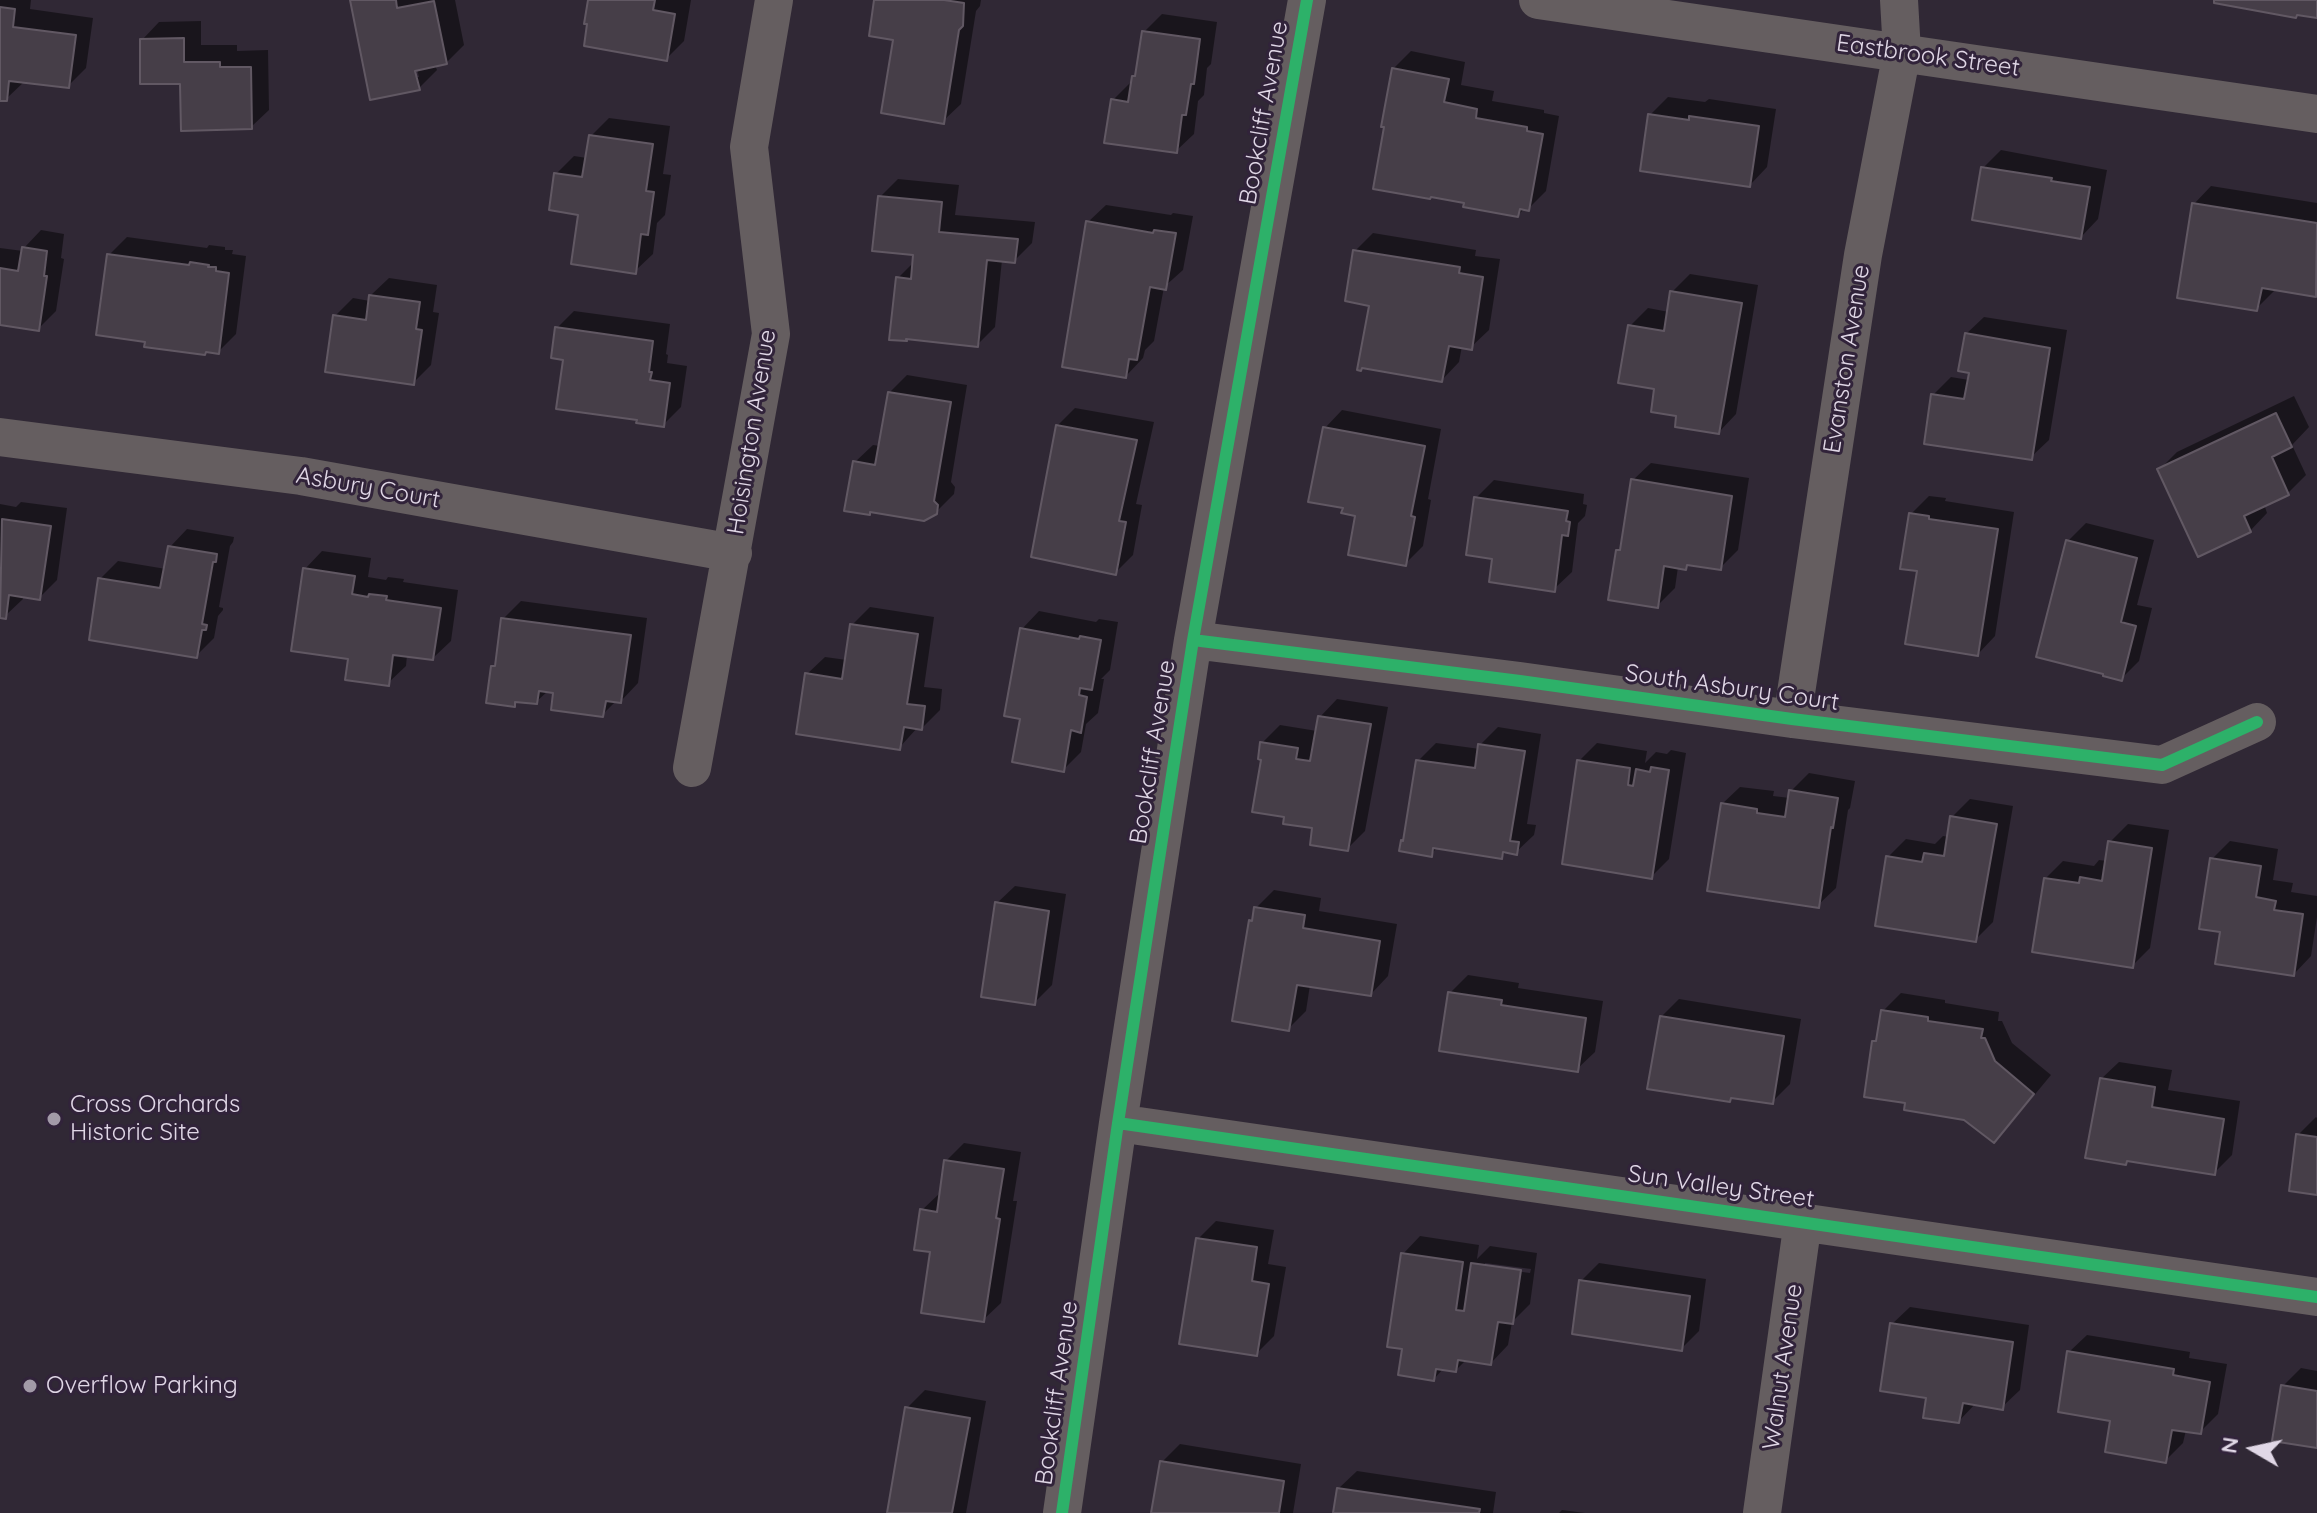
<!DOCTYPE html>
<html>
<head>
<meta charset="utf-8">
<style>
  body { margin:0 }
  #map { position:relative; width:2317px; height:1513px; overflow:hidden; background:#302835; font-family:Quicksand,sans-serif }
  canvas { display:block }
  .north { position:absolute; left:2213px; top:1409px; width:80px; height:80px; -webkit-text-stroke:6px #31233a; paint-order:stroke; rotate:279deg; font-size:22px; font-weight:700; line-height:32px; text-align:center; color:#e0d7e6 }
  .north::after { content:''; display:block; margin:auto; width:28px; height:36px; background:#e0d7e6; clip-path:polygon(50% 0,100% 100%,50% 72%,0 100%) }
</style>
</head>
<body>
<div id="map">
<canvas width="2317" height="1513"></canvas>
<div class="north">N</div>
</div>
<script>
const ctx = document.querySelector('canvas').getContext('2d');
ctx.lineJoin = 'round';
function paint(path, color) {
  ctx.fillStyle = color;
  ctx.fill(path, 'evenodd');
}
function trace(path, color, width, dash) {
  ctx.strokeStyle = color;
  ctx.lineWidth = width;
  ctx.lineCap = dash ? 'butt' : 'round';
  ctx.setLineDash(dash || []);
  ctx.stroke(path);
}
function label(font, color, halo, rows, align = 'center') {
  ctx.font = font + ' Quicksand,sans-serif';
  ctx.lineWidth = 6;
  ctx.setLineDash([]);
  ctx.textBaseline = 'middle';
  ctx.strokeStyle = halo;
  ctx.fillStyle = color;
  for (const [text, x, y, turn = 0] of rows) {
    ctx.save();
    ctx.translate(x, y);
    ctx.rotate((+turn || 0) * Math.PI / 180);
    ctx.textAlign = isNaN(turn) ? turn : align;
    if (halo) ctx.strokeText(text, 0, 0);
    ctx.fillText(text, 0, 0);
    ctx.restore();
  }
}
const shadow = new Path2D(`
  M0,0h31l-1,9 63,9 -7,50 -18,18 -43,-5 -19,18h-6z
  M352,0h103l9,45 -18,18 -11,2 2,5 -18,18zM415,61l4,16h-4z
  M590,0h101l-7,41 -18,18z
  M876,0h105l-1,6 -4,5 -15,93 -18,17 -48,-82z
  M1162,14l55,8 -6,42 -4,4 -3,27 -6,6 -4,33 -18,17 -63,-51 18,-18h2l1,-5 4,-4 6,-41z
  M201,21v24h36v6l31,-1 1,60 -18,17 -69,-45 -40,-42 17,-18z
  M1411,51l54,11 -4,23 33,6 -2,10 52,9v3l15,3 -13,75 -18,18 -3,-1 -7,7 -52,-14 -73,-132z
  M1668,97l37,5 4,-3 67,10 -9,58 -17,18 -100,-70z
  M609,118l61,8 -7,48 8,1 -6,40 -8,8 -4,31 -18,17 -79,-97 18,-18 13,2 4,-22z
  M2001,150l106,20 -9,49 -17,18 -98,-69z
  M898,179l61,6 -4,30 80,7 -3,21 -18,18 -12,-1 -7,67 -18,18 -79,-67 16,-16 1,-8 -35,-57z
  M2211,186l106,17 -1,91 -41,-6 -1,3 -18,18 -62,-105z
  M1106,205l65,10 2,-2 20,3 -10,54 -19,17 -10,54 -9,9 -2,8 -17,18 -38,-154z
  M41,230l23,4 -3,24 3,1 -8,52 -18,18 -38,-6v-75l23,3 1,-3z
  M1373,233l103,17 -1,6 25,3 -11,71 -18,17 -9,-1 -3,16 -17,18 -87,-129z
  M127,237l80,11 2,-3 16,2v3h8l-1,4 14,2 -10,78 -18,18 -71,-12 -38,-85z
  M1690,274l68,11 -22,129 -17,18 -40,-18 -49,-88 18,-18 21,4 3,-20z
  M389,278l48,7 -4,27 6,1 -8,52 -18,18 -78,-67 18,-18 17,3 1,-6z
  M574,311l96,13 -4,30 2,1 -1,8 20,3 -6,41 -18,18 -98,-67 -8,-30z
  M1984,317l83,13 -18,110 -18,17 -98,-62 18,-18 18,3 2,-8 -5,-38z
  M907,375l60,10 -16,97 4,5 -1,7 -19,19 -80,-51 18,-17 7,1 9,-53z
  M2294,396l15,31 -17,18 14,30 -18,18 -24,11 3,9 -17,18 -91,-61 18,-18z
  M1075,408l79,14 -18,82 6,1 -9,50 -18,18 -58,-147z
  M1342,410l99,19 -13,70 3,1 -8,46 -18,18 -47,-49 -13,-9 -20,-78z
  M1651,463l98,15 -11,72 -18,18 -30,-5 -5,5 -7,-1 -3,21 -18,18 -39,-56 4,-4 11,-66z
  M1494,480l90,14 -1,10 4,1 -2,11 -7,7 -6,49 -18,17 -59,-31 -19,-60z
  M1929,496l17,2 -1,3 69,11 -19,124 -17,18 -59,-84 -8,-56z
  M21,502l46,6 -10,72 -18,18 -16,-3v4l-18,17h-5v-112l16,3z
  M2086,523l68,17 -17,65 15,3 -13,53 -18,18 -53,-138z
  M187,529l47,8 -1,5 -3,4 -11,61 4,1v2l-5,6 -4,22 -18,18 -96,-77 18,-18 48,8 4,-22z
  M322,551l49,7 -3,19 18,3 2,-3 16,2 -1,3 55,8 -7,51 -18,17 -26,-3 -1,11 -18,17 -38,-26 -45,-88z
  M521,601l126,17 -9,65 -17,18 -4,-1 -15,15 -47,-24 -6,-1 -13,12 -18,-2 -4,5 -21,-39 4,-4 6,-43z
  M870,607l64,10 -10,70 18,2 -2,21 -18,18 -4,-1 -19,21 -92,-74 18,-17 22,3 5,-35z
  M1039,611l57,11 3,-3 19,3 -8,48 -9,9h3l-6,34 -12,11 -5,28 -18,18 -41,-53v-88z
  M1337,699l51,8 -23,124 -18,18 -32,-22 -29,-12 -23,-57 -1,-15 18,-18 37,6 3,-14z
  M1498,727l43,7 -14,90 9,1 -2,10 -18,17 -9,-1 -5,5 -63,-10 -8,8 -29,-13 4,-3 12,-77 18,-18 44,6v-4z
  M1597,743l50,8 -2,12 11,-11 11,2 4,-4 15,3 -17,106 -18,18 -72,-116z
  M1809,773l46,8 -5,27 -2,2 -12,78 -18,17 -96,-101 18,-17 34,4 -1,5 17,2 1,-7z
  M1970,799l43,7 -20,116 -18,18 -87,-83 18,-18 29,5 8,-8 6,1 3,-20z
  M2128,824l41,6 -19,118 -18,18 -87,-87 18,-18 31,5 5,-6 8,1 3,-19z
  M2230,841l48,8 -5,31 20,3 -2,9 26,4v21l-6,39 -17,18 -72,-44 -10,-71z
  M1015,886l51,8 -14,91 -18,18 -37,-100z
  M1274,890l47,8 -2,13 78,13 -9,52 -17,18 -61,-9 -4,26 -18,18 -38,-108 5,-4 1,-9z
  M1468,975l51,8 -1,5 85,13 -8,51 -18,17 -127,-76z
  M1901,993l44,7v3l54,9 -1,9h4l10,22 39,32 -39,47 -18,18 -29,-22 -57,-16 -34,-60 5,-5 4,-26z
  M1679,999l122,20 -11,65 -18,18 -39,-6 -4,4 -68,-83z
  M2119,1062l53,8 -4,20 72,11 -8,54 -18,18 -85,-14 -3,4 -25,-84z
  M2316,1117l1,1v75l-19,-58z
  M964,1143l57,9 -8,49h4l-16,102 -18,17 -61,-110 18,-17 6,-32z
  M1216,1221l58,9 -6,34 18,3 -12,69 -18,18 -58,-115z
  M1420,1236l59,9 -2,14 13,-13 47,7 -7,51 -18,18 -4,23 -17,18 -24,-4 -11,11 -12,-2 -10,11 -30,-32 -1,-93zM1485,1263l46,6 -1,4 -45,-6z
  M1599,1263l107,16 -7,52 -18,18 -100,-68z
  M1910,1307l119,18 -9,65 -18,17 -26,-4 -17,18 -31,-25 -36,-72z
  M2087,1335l103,17 -1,6 38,6 -9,50 -18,18 -14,-2 -3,13 -17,17 -54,-41 -43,-67z
  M2301,1368l16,3v75l-34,-60z
  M925,1390l61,11 -20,112h-77l18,-105z
  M1180,1444l121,20 -8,49h-140l9,-51z
  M1357,1471l139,21 -3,21h-158l4,-25z
  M1562,1510l23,3h-26z`);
const building = new Path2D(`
  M350,0h46l1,8 37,-7 13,63 -32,7 5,19 -50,10z
  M588,0h67l-2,10 22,4 -8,47 -83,-15 3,-22h-3z
  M874,0h70l20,3 -1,23 -4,4 -15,94 -63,-11 12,-73 -24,-4z
  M2214,0h103v18l-20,-3 -1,3 -82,-15z
  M0,7l15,2 -2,18 63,8 -7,53 -60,-7 -2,20h-7z
  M1142,31l58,8 -6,45h-3l-5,31h-4l-5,38 -73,-10 7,-44 17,3 4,-26h3z
  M184,38v24h36v5h31l1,62 -71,2 -1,-47h-40v-45z
  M1392,68l57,11 -5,23 33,7 -1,9 51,9v4l16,3 -14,77 -9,-2 -2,8 -55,-10 1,-4 -33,-6 -1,2 -57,-10 11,-62h-3z
  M1648,114l41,6v-4l70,10 -9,61 -110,-16z
  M589,135l64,9 -7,47 8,1 -6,43 -7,-1 -5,40 -65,-10 7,-49 -29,-5 5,-37 28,4z
  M1981,167l71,11 -1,3 39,6 -9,52 -109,-19z
  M878,196l64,6 -3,30 79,7 -3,24 -28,-3 -9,87 -72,-8 1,2 -18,-1 7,-63 15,2 2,-24 -41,-4z
  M2192,203l125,20 -1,74 -54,-9 -5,23 -80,-13z
  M1086,221l67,12 1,-3 22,3 -10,57 -16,-3 -13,73 -8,-1 -3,19 -64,-11z
  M22,247l25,4 -3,25h3l-8,55 -39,-6v-57l18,3z
  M1353,250l107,17 -1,6 24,4 -11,73 -23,-4 -7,36 -80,-14 -1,3 -4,-1 12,-64 -24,-5z
  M107,254l82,11 1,-3 19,3 -1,2h8v4l13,2 -10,81 -13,-2 -1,3 -61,-8 1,-5 -49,-7z
  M1670,291l72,12 -23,131 -44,-7 1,-11 -25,-4 3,-23 -36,-6 10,-58 36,6z
  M369,295l51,7 -4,27 6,1 -8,55 -89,-13 8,-57 33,5z
  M555,327l98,14 -4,31h3l-2,8 20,3 -6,44 -28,-4 1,-3 -81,-11 7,-49 -12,-2z
  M1965,333l85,15 -18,112 -108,-16 7,-50 33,5 5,-26 -11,-2z
  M888,392l63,10 -17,99 4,4 -1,9 -13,7 -54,-9v3l-26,-4 9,-50 22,4z
  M2276,413l16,34 -20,10 17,38 -45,21 7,16 -53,25 -41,-88z
  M1056,425l81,15 -18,81 7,1 -10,53 -85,-18z
  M1323,427l102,19 -14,70 4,1 -9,49 -58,-11 7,-39 -14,-3 2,-5 -35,-6z
  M1631,479l101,17 -11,74 -34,-5 -1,5 -22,-4 -6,42 -50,-8 8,-50h4z
  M1474,497l94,14 -2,10 4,1 -2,14 -6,-1 -7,57 -66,-10 3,-23 -26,-4z
  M1909,513l20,3v3l69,10 -20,127 -73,-12 12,-73 -17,-2z
  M2,519l49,7 -11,74 -31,-5 -3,24 -6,-1z
  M2066,540l71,18 -16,64 15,4 -14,55 -19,-5v-2l-67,-17z
  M168,546l49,8 -1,8h-3l-11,62 5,1 -1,5h-4l-5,28 -108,-18 9,-62 62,10z
  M303,568l52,8 -3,18 16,3 1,-3 18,2 -1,4 55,8 -8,52 -40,-5 -4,31 -44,-6 3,-21 -57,-8z
  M501,618l130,17 -10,68 -15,-2 -3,16 -52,-7 2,-17 -14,-2 -2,13 -22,-2v5l-29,-4 5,-37h4z
  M850,624l68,10 -11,70 18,2 -3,24 -18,-3 -4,23 -104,-16 9,-61 37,6z
  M1020,628l59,11 1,-3 21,4 -9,50 -12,-2 -1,7 8,2 -6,36 -10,-3 -7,42 -52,-10 8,-43 -16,-3z
  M1318,716l53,8 -23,127 -38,-6 2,-17 -29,-4 1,-7 -32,-5 9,-52 -3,-1 2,-17 38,6 -2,11 14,2z
  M1478,744l47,7 -15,90 9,1 -2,13 -14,-3 -1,7 -69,-11 -1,9 -33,-6 2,-11 2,1 13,-81 59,8z
  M1577,760l53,8 -2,17 5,1 3,-17 14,3 1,-5 18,3 -17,109 -90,-15z
  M1789,790l49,8 -5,30 -2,-1 -12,81 -112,-17 14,-88 36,6v4l28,4z
  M1950,816l47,8 -21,118 -101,-16 11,-70 36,6 2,-9 20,3z
  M2108,841l44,7 -19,120 -101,-16 12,-74 35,5 1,-6 22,4z
  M2210,858l51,8 -5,31 20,4 -2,9 29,4 -9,62 -79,-12 5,-32 -21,-3z
  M995,902l54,9 -14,94 -54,-8z
  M1254,907l51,8 -2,13 77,13 -9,55 -74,-11 -8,46 -57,-10 17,-101 3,1z
  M1448,992l54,8 -1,5 85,13 -8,54 -139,-21z
  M1881,1010l47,7v4l55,8 -2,9h4l10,23 39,33 -40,49 -30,-23 -60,-10 1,-7 -41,-6 8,-56h4z
  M1660,1016l124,20 -11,68 -42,-6 -1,4 -83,-13z
  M2100,1078l55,9 -3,20 72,12 -9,56 -88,-14 -1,4 -41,-7z
  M2296,1134l21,3v58l-28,-4z
  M944,1160l60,9 -8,49 4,1 -16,103 -63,-9 9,-61 -16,-2 6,-41 17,3z
  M1196,1238l61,9 -5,34 17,3 -12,72 -78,-12z
  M1401,1253l62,9 -7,48 8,1 7,-48 50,7 -8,54 -15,-2 -7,43 -33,-5 -2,12 -20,-3 -2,12 -36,-6 4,-26 -15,-2z
  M1579,1280l111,16 -8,55 -110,-17z
  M1890,1323l123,19 -10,68 -40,-7 -4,20 -36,-5 3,-20 -46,-7z
  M2067,1351l107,18 -1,6 37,7 -9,52 -29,-4 -6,33 -61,-11 5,-31 -52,-9z
  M2281,1385l36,6v57l-45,-7z
  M905,1407l65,11 -18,95h-65z
  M1160,1461l124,20 -5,32h-128z
  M1337,1488l143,21 -1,4h-146z`);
const minor = new Path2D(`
  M1538,0l779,114
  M0,437l301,39 432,77
  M1193,640l327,41 272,38 370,46 95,-43
  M1792,719l71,-464 39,-203 -3,-52
  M692,768l79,-434 -22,-187 25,-147
  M1118,1123l1199,174
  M1062,1513l56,-390 75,-483 114,-640
  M1762,1513l41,-292`);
const cycleway = new Path2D(`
  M1193,640l327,41 272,38 370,46 95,-43
  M1118,1123l1199,174
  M1062,1513l56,-390 75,-483 114,-640`);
const markers = [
  [54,1119,8,"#a29aa8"],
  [30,1386,8,"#a29aa8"]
];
const streetNames = [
  ["Eastbrook Street",1928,56,8],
  ["Bookcliff Avenue",1264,113,-80],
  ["Evanston Avenue",1847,359,-81],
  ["Hoisington Avenue",752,432,-81],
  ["Asbury Court",368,488,10],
  ["South Asbury Court",1732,688,8],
  ["Bookcliff Avenue",1153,752,-81],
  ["Sun Valley Street",1721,1187,8],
  ["Walnut Avenue",1783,1367,-82],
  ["Bookcliff Avenue",1057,1393,-82]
];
const poiNames = [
  ["Cross Orchards",70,1105],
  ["Historic Site",70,1133],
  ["Overflow Parking",46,1386]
];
paint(shadow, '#0007');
paint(building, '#463e48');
trace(building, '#615863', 2);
trace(minor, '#655e60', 38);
trace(cycleway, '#2db169', 12);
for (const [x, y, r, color] of markers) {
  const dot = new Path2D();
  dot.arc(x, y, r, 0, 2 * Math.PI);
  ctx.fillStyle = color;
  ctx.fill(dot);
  trace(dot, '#31233a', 3);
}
label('24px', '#e0d7e6', '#31233a', streetNames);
label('24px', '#e0d7e6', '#31233a', poiNames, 'left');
</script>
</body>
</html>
